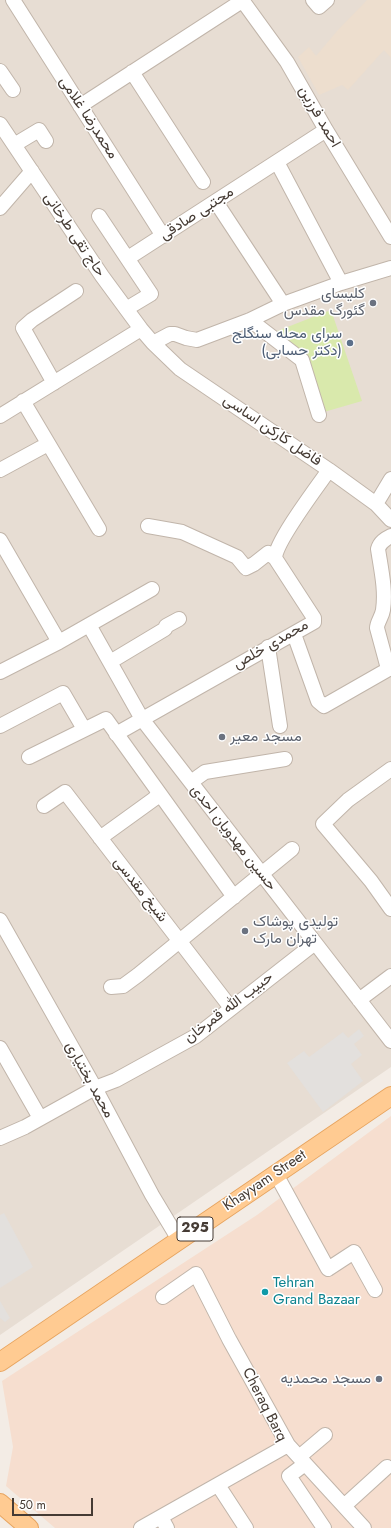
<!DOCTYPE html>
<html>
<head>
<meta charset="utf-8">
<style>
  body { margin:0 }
  #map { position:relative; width:391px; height:1528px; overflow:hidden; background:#f3ece5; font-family:Jost,sans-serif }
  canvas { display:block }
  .scale { position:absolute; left:12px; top:1498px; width:81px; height:18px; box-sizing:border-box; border:2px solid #453b34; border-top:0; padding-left:5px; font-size:12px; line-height:14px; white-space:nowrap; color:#453b34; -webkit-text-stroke:3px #fff; paint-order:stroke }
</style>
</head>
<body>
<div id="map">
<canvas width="391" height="1528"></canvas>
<div class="scale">50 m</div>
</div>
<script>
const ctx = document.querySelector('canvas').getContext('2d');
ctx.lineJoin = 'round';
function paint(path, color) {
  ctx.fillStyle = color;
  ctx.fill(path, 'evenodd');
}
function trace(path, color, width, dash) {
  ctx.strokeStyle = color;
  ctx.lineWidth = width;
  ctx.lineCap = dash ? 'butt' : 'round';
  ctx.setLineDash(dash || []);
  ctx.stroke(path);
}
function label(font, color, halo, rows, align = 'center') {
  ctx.font = font + ' Jost,Vazirmatn,sans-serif';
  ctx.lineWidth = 3;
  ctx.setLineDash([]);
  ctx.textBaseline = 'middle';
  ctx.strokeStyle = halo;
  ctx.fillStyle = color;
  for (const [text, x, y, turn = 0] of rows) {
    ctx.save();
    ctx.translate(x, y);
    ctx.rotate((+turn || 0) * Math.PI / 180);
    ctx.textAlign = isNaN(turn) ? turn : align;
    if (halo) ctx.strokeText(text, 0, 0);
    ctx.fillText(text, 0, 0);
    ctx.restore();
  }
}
const residential = new Path2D(`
  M0,0h391v1067l-391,268z`);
const commercial = new Path2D(`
  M391,1116v412h-336l-49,-42 7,-39 -11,-66 255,-166z`);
const education = new Path2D(`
  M367,0h24v58l-7,-8 -36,40 -6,-5 -23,10 -21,-38 11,-10 7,9 21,-25z`);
const green = new Path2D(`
  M331,310l31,91 -38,11 -17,-56 -35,-23z`);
const parking = new Path2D(`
  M359,1029l5,7 -10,8 8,11 -11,9 12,17 -40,31 -36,-49 17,-12 5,6 34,-25 5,6z
  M4,1213l29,54 -33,21v-73z
  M0,1301l10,17 -5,4 -5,-4z`);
const minor = new Path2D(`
  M13,0l150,236
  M242,0l45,62 39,68 65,107
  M313,0l6,7 8,-7
  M0,71l13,19
  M132,72l71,110
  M80,106l162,-105
  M0,124l102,152 39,53 12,14 27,26 149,101 47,34 15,16
  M14,145l25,-15 7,11
  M277,162l64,121
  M216,202l67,102
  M0,208l32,-37
  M99,216l52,78 -25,15
  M128,258l198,-128
  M250,320l52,40 17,55
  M153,343l17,-9h5l11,4 11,2 53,-20 33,-16 58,-21 50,-15
  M54,383l-31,-55 9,-8 44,-29
  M23,401l76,128
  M0,416l141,-87
  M0,470l48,-26
  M376,504l15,-25
  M0,540l59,102
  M275,558c1,-17 42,-71 54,-88
  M89,625l53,94 249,322
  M294,634l24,67 6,5 63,-36v-5l-10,-37c0,-6 5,-11 6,-18 3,-20 -2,-41 -5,-61 2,-7 7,-10 13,-13
  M268,647l12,79
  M110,662l55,-33 1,-3 13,-7
  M0,672l59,-30 93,-53
  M0,726l63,-33 21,36
  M116,734l198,-112v-4l-39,-60 -7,-5 -14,11 -8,4 -9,-11 -55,-25 -34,-6
  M29,757l77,-38 128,178
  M391,769l-43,31 -25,24 48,57 20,28
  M191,782l14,-10 80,-13
  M44,806l21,-14 166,216
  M100,838l54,-39 5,-6
  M0,920l95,168 57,107 27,45
  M111,987l12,-1 15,-11 154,-126
  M359,1000l32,-24
  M0,1048l40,70
  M0,1138l25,-11 70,-39 21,-8 80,-44 119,-93
  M276,1174l52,95 26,-17 21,38
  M288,1445l76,83
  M299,1457l26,-22
  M305,1464l-16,12 35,52
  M218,1485l28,43
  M344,1506l43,-39
  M161,1517l6,11
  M141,1528l147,-83 -59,-106 -33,-65 -33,23`);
const major = new Path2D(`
  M0,1362l391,-266
  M0,1503l29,25`);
const markers = [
  [373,303,4,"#6b7280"],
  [350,343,4,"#5c6f8a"],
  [222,737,4,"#6b7280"],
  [245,931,4,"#6b7280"],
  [265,1292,4,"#0f9aa8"],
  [379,1379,4,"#6b7280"]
];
const shields = [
  [195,1229,36]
];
const shieldNames = [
  ["295",195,1229]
];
const streetNames = [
  ["احمد فرزین",319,117,60],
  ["محمدرضا غلامی",88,118,57],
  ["مجتبی صادقی",197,214,-33],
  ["حاج تقی طرخانی",74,235,56],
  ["فاضل کارکن اساسی",272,431,34],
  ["محمدی خلص",271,645,-30],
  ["حسین مهدویان احدی",233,838,52],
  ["شیخ مقدسی",140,890,52],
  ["حبیب الله قمرخان",229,1008,-37],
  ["محمد بختیاری",89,1080,61],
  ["Khayyam Street",265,1181,-34],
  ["Cheraq Barq",264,1405,63]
];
const worshipNames = [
  ["کلیسای",365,294],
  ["گئورگ مقدس",365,311],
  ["مسجد معیر",230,737,"left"],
  ["تولیدی پوشاک",253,922,"left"],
  ["تهران مارک",253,939,"left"],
  ["مسجد محمدیه",371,1379]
];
const serviceNames = [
  ["سرای محله سنگلج",342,334],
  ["(دکتر حسابی)",342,351]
];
const cultureNames = [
  ["Tehran",273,1283],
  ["Grand Bazaar",273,1300]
];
paint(residential, '#e7ddd3');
paint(commercial, '#f6decf');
paint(education, '#eddece');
paint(green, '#d9e9ac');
paint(parking, '#e3e0dd');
trace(minor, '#c1b5aa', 16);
trace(major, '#e7a45f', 20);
trace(minor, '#fff', 14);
trace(major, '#ffcb92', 18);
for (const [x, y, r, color] of markers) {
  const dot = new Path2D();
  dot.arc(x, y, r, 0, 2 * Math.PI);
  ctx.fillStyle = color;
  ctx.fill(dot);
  trace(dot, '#fff', 1.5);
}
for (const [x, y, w] of shields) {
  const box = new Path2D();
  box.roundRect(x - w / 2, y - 12, w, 24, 3);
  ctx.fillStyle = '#fff';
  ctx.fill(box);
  trace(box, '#453b34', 1);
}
label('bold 14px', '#453b34', null, shieldNames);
label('15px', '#453b34', '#fff', streetNames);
label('15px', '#5b616d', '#fff', worshipNames, 'right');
label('15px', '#4e5e75', '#fff', serviceNames, 'right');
label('15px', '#0d838f', '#fff', cultureNames, 'left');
</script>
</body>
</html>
